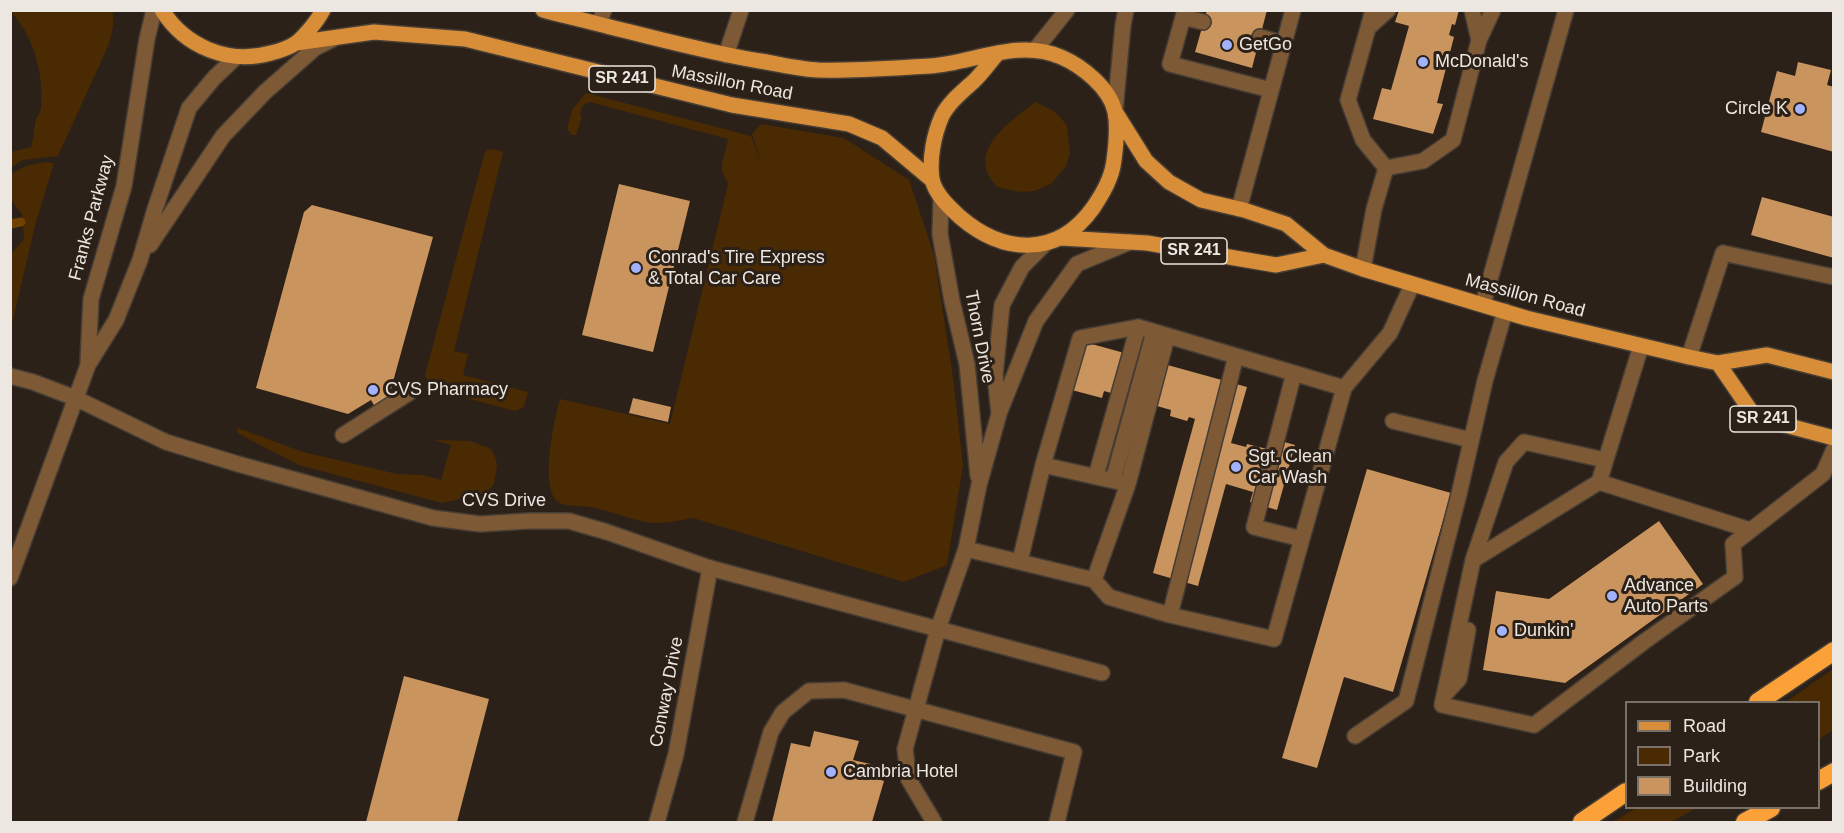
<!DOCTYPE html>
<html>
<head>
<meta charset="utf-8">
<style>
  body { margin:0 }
  #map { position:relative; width:1844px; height:833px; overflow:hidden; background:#2b2118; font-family:Arial,sans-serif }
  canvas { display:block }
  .frame { position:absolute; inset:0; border:12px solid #ede7e1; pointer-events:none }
  .legend { position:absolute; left:1625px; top:701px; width:195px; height:108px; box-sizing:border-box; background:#2b2118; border:2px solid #797068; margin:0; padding:8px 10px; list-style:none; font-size:18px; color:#ede7e1 }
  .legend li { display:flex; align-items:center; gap:12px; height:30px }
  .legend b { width:30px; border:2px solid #797068 }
</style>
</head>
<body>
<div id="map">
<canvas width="1844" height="833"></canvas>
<div class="frame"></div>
<ul class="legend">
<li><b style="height:8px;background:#d88d39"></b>Road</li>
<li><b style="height:16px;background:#4a2a02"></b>Park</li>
<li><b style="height:16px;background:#ca945e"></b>Building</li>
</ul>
</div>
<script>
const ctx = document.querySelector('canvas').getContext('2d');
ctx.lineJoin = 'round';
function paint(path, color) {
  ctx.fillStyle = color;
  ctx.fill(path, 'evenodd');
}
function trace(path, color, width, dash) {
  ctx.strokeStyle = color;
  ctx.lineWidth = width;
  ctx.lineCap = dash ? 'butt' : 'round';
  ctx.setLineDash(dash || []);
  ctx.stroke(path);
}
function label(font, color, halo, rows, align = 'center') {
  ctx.font = font + ' Arial,sans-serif';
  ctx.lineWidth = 6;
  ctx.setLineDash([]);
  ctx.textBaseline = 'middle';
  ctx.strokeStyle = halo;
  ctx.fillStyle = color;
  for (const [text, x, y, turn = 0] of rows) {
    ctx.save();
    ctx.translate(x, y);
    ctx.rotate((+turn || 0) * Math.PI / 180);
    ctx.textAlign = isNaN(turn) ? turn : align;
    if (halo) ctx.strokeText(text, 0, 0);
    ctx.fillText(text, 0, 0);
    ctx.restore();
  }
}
const green = new Path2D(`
  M10,11l102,-1c3,12 0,22 -3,34l-51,112 -35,4 -12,7v-15l20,-5c3,-10 3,-18 5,-28 2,-4 5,-8 5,-13 3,-32 -8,-72 -31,-95z
  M586,93l165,43 11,29 -10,-31 9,-10 83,14 65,42 25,75 18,115 11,95 -16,100 -43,17 -211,-64c-12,2 -25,5 -37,5 -23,-1 -44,-13 -67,-16 -10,-2 -28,1 -34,-8 -14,-20 -1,-78 5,-100l110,25 58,-240c-1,-6 -5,-8 -6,-14 -1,-10 5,-22 6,-31l-138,-37c-8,2 -9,5 -10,13l2,1 -6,19h-4l-5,-6 5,-19z
  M1035,102l19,9 13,14 3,28 -4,13 -14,17 -17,8 -15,1 -23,-5c-2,-3 -6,-7 -8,-11 -16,-32 26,-57 46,-74z
  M487,150l5,-1 11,3 -49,199 14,3 -5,21 65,17 -4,15 -9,4 -80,-21 -7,-6 -3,-9 59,-220z
  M46,162l8,1 -18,59 -25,105v-73l13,-15 -2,-26c-14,-12 -12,-23 -11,-39l17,-9z
  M238,428l65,24 94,22 26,1 18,5 10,-35 -17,-5 36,1 21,8 4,7 2,10 -3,18 -5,6 -7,4 -40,9 -143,-38 -62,-32z
  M1833,669v61l-14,9 -1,-37h-32z
  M1636,808h61l-26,14h-58z`);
const stream = new Path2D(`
  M10,224l11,-2`);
const building = new Path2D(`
  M1207,10h60l-15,58 -57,-16z
  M1399,10h60l-4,15 -3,-1 -3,11 5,2 -17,66 6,1 -10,30 -60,-15 9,-31 9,2 18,-64 -14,-4z
  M1798,62l33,8 -4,15 7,2v65l-73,-20 16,-61 18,5z
  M619,184l71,17 -37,151 -71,-17z
  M1762,197l72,20v41l-83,-23z
  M312,205l121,32 -42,152 -3,2 10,18 -16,10 -11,-19 -23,14 -92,-26 48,-176z
  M1081,341l166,46 -16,56 15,4 1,-3 20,5 3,-11 25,7 -18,65 -27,-8 3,-10 -27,-8 -28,102 -45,-13 42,-154 -6,-2 -2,4 -17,-5 1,-6 -67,-19 -2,7 -34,-9z
  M633,398l38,9 -3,15 -39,-9z
  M1367,469l84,24 -58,199 -49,-15 -27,91 -35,-10z
  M1659,521l44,63 -138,99 -82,-13 13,-79 53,8z
  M404,676l85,23 -32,123h-91z
  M814,731l45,10 -6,19 26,6 -4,12 9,3 -12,41h-100l19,-79 19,4z`);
const lane = new Path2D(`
  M1185,10l-15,54 101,26
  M1373,10l-25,90 15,40 23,28
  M1472,10l7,30
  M1183,17l20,5
  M599,24l5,-14
  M1368,28l20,-18
  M1260,37l24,7
  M726,55l15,-45
  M1386,168l37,-7 30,-21 26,-100 14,-30
  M941,198l-1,36 12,67 15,63 11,112
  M1239,209l54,-199
  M150,245l73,-109 42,-44 50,-44 18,-9
  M1363,269l11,-60 12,-41
  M1483,304l83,-294
  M1689,357l34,-104 111,24
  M88,362l3,-63 33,-113 23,-147 7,-29
  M1294,373l-40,154 48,12
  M10,376l23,6 42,16
  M1000,411l36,-90 41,-57 53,-22
  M1393,421l78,19
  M343,435l66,-42
  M1605,460l-81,-18 -18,20 -33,98 -31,145 92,20 111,-84 90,-64 -2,-33 90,-70 11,-25
  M1043,465l85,19 39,-147
  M1096,476l42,-149
  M1113,480l41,-148
  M1599,482l151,48
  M966,549l128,31 15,17 61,18 104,24 70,-251 46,-55 22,-48
  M1473,560l126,-78 42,-136
  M1020,561l23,-96 37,-127 58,-11 206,61
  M10,578l78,-213 28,-45 24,-60 15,-51 34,-101 25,-30 22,-21
  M1094,580l34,-96
  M1170,615l66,-259
  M938,629l164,44
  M1444,695l15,-16 9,-49
  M1355,736l51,-35 53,-207 26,-113 20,-70
  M657,822l19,-68 34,-186
  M745,822l26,-90 12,-20 26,-21 35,-1 230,62 -17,70
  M934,822l-25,-42 -4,-31 33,-120 28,-80 13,-64 20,-71 -4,-39 7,-70 20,-38 23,-23`);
const street = new Path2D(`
  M1035,50l32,-40
  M1115,111l8,-86 3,-15
  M75,398l91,44 72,22 195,54 47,6 48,-3h41l38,11 103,36 228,61`);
const primary = new Path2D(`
  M162,10c23,37 67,55 109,43 8,-2 18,-5 25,-10 9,-7 22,-23 27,-33
  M543,10c22,6 45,11 67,17 50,12 100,26 150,34 19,3 39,8 58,9 37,1 75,-2 112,-4 43,-3 88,-28 131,-9 21,9 49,31 54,55 3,15 1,33 -1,48 -2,18 -11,33 -21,48 -36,50 -90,46 -133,9 -11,-10 -25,-23 -28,-38 -3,-20 2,-45 10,-63 7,-14 21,-25 32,-35 9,-9 16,-19 24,-28
  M296,43l78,-11 91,7 267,66 117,19 33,14 50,42
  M1116,113l30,48 23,21 32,18 43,10 42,14 38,31 39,14 163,49 163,39 29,6 49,-8 67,17
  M1061,238l86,5 129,22 48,-10
  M1718,363l37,54 79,21`);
const highway = new Path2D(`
  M1758,702l76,-51
  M1818,781l16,-9
  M1582,822l44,-30
  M1745,822l26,-14`);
const markers = [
  [1227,45,6,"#a3b2fd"],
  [1423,62,6,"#a3b2fd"],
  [1800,109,6,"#a3b2fd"],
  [636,268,6,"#a3b2fd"],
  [373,390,6,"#a3b2fd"],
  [1236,467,6,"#a3b2fd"],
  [1612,596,6,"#a3b2fd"],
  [1502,631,6,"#a3b2fd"],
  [831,772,6,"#a3b2fd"]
];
const shields = [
  [622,79,66],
  [1194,251,66],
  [1763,419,66]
];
const shieldNames = [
  ["SR 241",622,79],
  ["SR 241",1194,251],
  ["SR 241",1763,419]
];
const poiNames = [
  ["GetGo",1239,45],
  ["McDonald's",1435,62],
  ["Circle K",1788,109,"right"],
  ["Conrad's Tire Express",648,258],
  ["& Total Car Care",648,279],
  ["CVS Pharmacy",385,390],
  ["Sgt. Clean",1248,457],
  ["Car Wash",1248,478],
  ["Advance",1624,586],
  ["Auto Parts",1624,607],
  ["Dunkin'",1514,631],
  ["Cambria Hotel",843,772]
];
const streetNames = [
  ["Massillon Road",732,83,11],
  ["Franks Parkway",92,218,-75],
  ["Massillon Road",1525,296,15],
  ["Thorn Drive",979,337,79],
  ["CVS Drive",504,501],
  ["Conway Drive",667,692,-79]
];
paint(green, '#4a2a02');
trace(stream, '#714100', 9);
paint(building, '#ca945e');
trace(lane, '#463d34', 18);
trace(street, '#463d34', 18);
trace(primary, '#463d34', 18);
trace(highway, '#463d34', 21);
trace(lane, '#7d5935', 15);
trace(street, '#7d5935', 15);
trace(primary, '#d88d39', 15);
trace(highway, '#fca138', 18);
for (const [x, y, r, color] of markers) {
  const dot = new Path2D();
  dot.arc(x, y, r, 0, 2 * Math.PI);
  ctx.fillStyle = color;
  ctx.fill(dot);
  trace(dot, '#2b2118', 2);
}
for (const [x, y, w] of shields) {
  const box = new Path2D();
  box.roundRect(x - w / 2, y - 13, w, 26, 4.5);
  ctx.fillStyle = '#2b2118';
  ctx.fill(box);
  trace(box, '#ede7e1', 1.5);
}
label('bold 16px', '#ede7e1', null, shieldNames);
label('18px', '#ede7e1', '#2b2118', poiNames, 'left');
label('18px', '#ede7e1', '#2b2118', streetNames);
</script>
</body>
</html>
